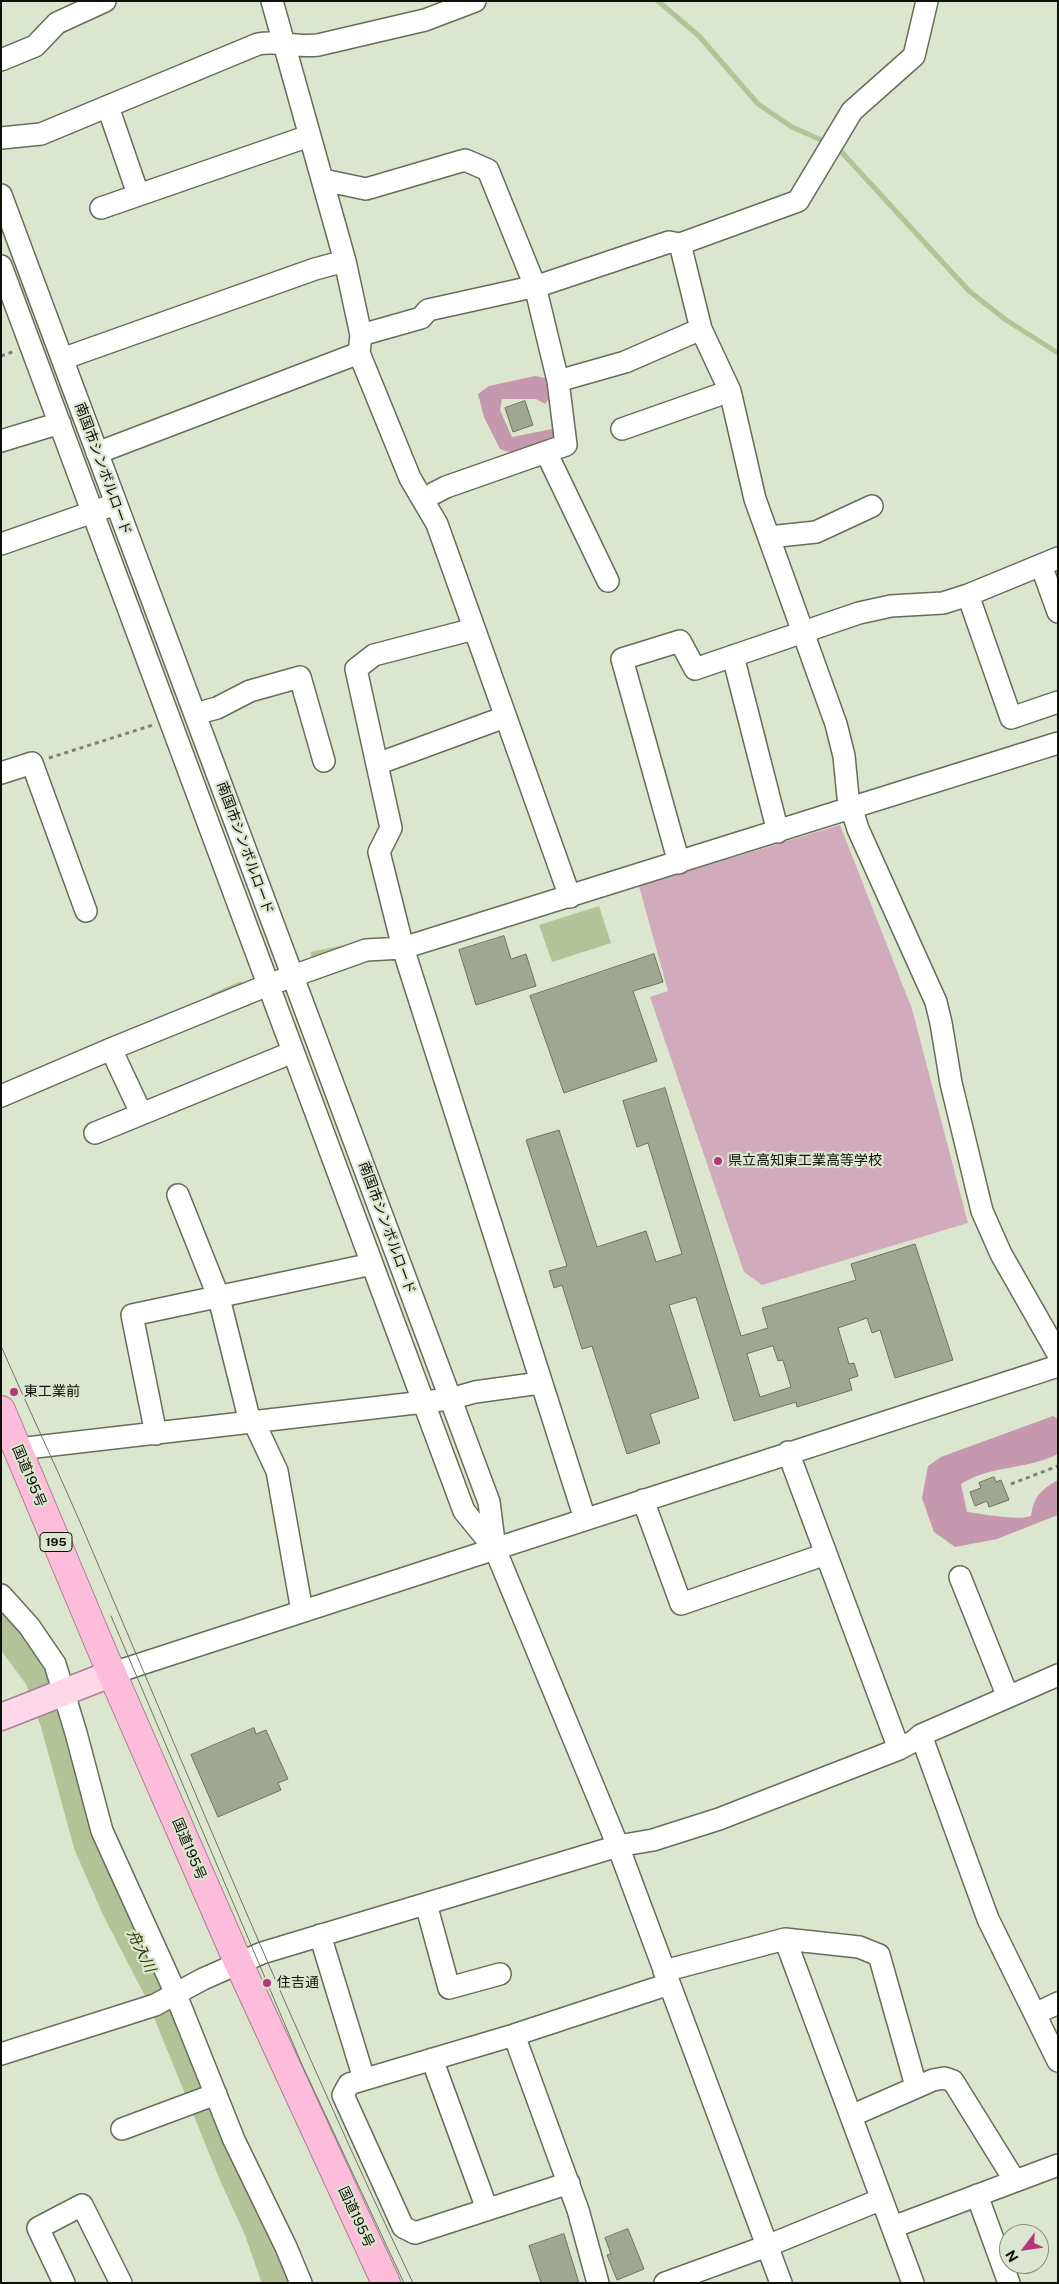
<!DOCTYPE html>
<html>
<head>
<meta charset="utf-8">
<style>
  body { margin:0 }
  #map { position:relative; width:1059px; height:2284px; overflow:hidden; background:#dce5cd; font-family:"Public Sans",sans-serif }
  canvas { display:block }
  .frame { position:absolute; inset:0; border:2px solid #0d1008; pointer-events:none }
  .north { position:absolute; left:999px; top:2224px; width:50px; height:50px; box-sizing:border-box; background:#dce5cd; border:1px solid #89907e; border-radius:50%; rotate:239deg; font-size:14px; font-weight:700; line-height:20px; text-align:center; color:#0d1008 }
  .north::after { content:''; display:block; margin:auto; width:18px; height:22px; background:#b6357f; clip-path:polygon(50% 0,100% 100%,50% 72%,0 100%) }
</style>
</head>
<body>
<div id="map">
<canvas width="1059" height="2284"></canvas>
<div class="frame"></div>
<div class="north">N</div>
</div>
<script>
const ctx = document.querySelector('canvas').getContext('2d');
ctx.lineJoin = 'round';
function paint(path, color) {
  ctx.fillStyle = color;
  ctx.fill(path, 'evenodd');
}
function trace(path, color, width, dash) {
  ctx.strokeStyle = color;
  ctx.lineWidth = width;
  ctx.lineCap = dash ? 'butt' : 'round';
  ctx.setLineDash(dash || []);
  ctx.stroke(path);
}
function label(font, color, halo, rows, align = 'center') {
  ctx.font = font + ' "Public Sans","Noto Sans JP",sans-serif';
  ctx.lineWidth = 4.5;
  ctx.setLineDash([]);
  ctx.textBaseline = 'middle';
  ctx.strokeStyle = halo;
  ctx.fillStyle = color;
  for (const [text, x, y, turn = 0] of rows) {
    ctx.save();
    ctx.translate(x, y);
    ctx.rotate((+turn || 0) * Math.PI / 180);
    ctx.textAlign = isNaN(turn) ? turn : align;
    if (halo) ctx.strokeText(text, 0, 0);
    ctx.fillText(text, 0, 0);
    ctx.restore();
  }
}
const green = new Path2D(`
  M840,825l72,184 56,214 -206,62 -18,-13 -94,-275 18,-6 -29,-105z`);
const forest = new Path2D(`
  M535,376l14,3 3,15 -7,10 -9,-5h-34l-2,11 12,27 45,-9 1,12c-17,8 -40,17 -58,9l-16,-32 -6,-23 11,-8z
  M1053,1416l5,3v35c-31,16 -68,11 -97,30l6,28c17,2 51,9 64,4 3,-20 10,-26 27,-36v35l-61,24 -42,8 -21,-15 -12,-34 6,-32 13,-9z`);
const water = new Path2D(`
  M599,906l12,37 -59,19 -13,-37z`);
const stream = new Path2D(`
  M658,1l41,35 59,68 34,23 36,16
  M836,146l133,145 37,29 52,33
  M313,954l30,-6
  M213,996l27,-12`);
const river = new Path2D(`
  M1,1624l39,53 16,46 33,121 28,64 43,83 75,185 24,52 19,55`);
const building = new Path2D(`
  M525,401l8,24 -20,7 -8,-24z
  M504,936l7,23 15,-5 10,32 -60,19 -17,-55z
  M654,954l9,28 -30,9 24,70 -93,32 -34,-97z
  M665,1088l76,248 27,-8 -6,-20 94,-28 -5,-16 64,-20 38,116 -58,18 -15,-48 -8,3 -5,-15 -29,10 11,36 5,-1 4,13 -9,3 3,11 -55,17 -1,-5 -62,19 -38,-124 -27,8 30,93 -49,16 10,29 -33,11 -35,-108 -10,3 -20,-64 -8,3 -5,-17 18,-5 -41,-126 33,-10 38,117 49,-16 10,31 26,-8 -34,-111 -11,4 -14,-46zM773,1346l5,15 5,-1 8,27 -31,10 -13,-43z
  M994,1477l2,5 5,-2 8,20 -20,7 -2,-6 -12,5 -5,-14 11,-4 -2,-5z
  M254,1728l2,6 10,-4 22,49 -10,4 3,7 -63,27 -27,-62z
  M628,2229l16,40 -27,11 -10,-25 4,-1 -6,-16z
  M564,2234l15,49h-38l-12,-37z`);
const path = new Path2D(`
  M1,356l14,-5
  M49,758l104,-33
  M1011,1484l47,-18`);
const minor = new Path2D(`
  M272,1l73,260 16,74 -2,18 51,125 27,46 133,373
  M927,1l-13,55 -62,55 -54,90 -118,43 21,85 29,62 25,108 81,225 8,32 4,41 10,32 78,173 5,21 10,60 31,128 19,43 57,100
  M1,60l34,-14 22,-23 48,-22
  M108,107l30,87
  M1,138l40,-4 217,-90c20,-4 38,4 60,1l107,-25 50,-19
  M323,180l43,9 99,-29 23,10 47,116 23,95
  M1,195l488,1307 6,47 123,297 163,437
  M101,208l208,-72
  M1,266l463,1245 31,38
  M361,335l60,-17 7,-8 113,-25 128,-43 11,2
  M62,359l253,-90 30,-8
  M622,429l108,-38
  M1,441l59,-18
  M546,452l62,129
  M97,453l262,-100
  M423,499l23,-12 120,-42 -8,-64 67,-19 76,-33
  M769,537l47,-5 56,-26
  M1,544l106,-37
  M1041,565l17,47
  M968,595l43,123 47,-16
  M474,629l-100,26 -18,14 35,159 -12,24 24,96 182,571
  M733,656l45,176
  M195,714l22,-6 33,-17 50,-14 24,84
  M377,764l128,-47
  M1,773l31,-10 54,148
  M679,863l-57,-204 58,-18 15,28 164,-56 32,-7 52,-3 25,-8 90,-37
  M111,1049l30,64
  M1,1096l110,-47 157,-64 98,-35 37,-2 655,-205
  M95,1133l198,-81
  M178,1195l41,103 31,124
  M254,1422l23,49 25,140
  M156,1434l-24,-119 240,-51
  M18,1449l432,-50 25,-7 65,-9
  M788,1452l111,297
  M643,1500l38,104 145,-50
  M960,1577l48,120
  M1,1595l28,31 26,38 21,69 26,98 70,154 62,155 52,107 15,36
  M113,1673l945,-307
  M921,1735l67,184 70,142
  M426,1904l23,84 51,-14
  M320,1935l41,134
  M785,1939l128,344
  M664,1971l121,-32 74,8 20,8 37,131
  M1035,2014l23,-11
  M514,2035l64,175 20,73
  M1,2054l154,-49 48,-26 59,-26 356,-107 35,-6 66,-21 180,-70 15,-8 7,-6 137,-60
  M432,2059l55,150
  M851,2116l82,-36 11,-2 9,3 62,100
  M122,2129l94,-35
  M569,2183l-154,50 -12,-6 -60,-132 6,-11 165,-49 155,-51
  M977,2195l32,88
  M893,2227l165,-62
  M64,2283l-26,-55 44,-23 39,78
  M665,2283l102,-37 115,-47`);
const major = new Path2D(`
  M1,1717l112,-44`);
const highway = new Path2D(`
  M1,1410l102,243 136,311 147,319`);
const tram = new Path2D(`
  M1,1346c27,62 56,122 82,183 108,253 212,506 330,754
  M111,1616l192,451 101,216`);
const markers = [
  [718,1161,5,"#b6357f"],
  [14,1392,5,"#b6357f"],
  [267,1983,5,"#b6357f"]
];
const shields = [
  [56,1542,32]
];
const shieldNames = [
  ["195",56,1542]
];
const streetNames = [
  ["南国市シンボルロード",103,469,70],
  ["南国市シンボルロード",245,848,70],
  ["南国市シンボルロード",387,1228,70],
  ["国道195号",29,1476,67],
  ["国道195号",189,1849,67],
  ["国道195号",356,2217,65]
];
const poiNames = [
  ["県立高知東工業高等学校",728,1161],
  ["東工業前",24,1392],
  ["住吉通",277,1983]
];
const waterNames = [
  ["舟入川",141,1951,64]
];
paint(green, '#d1abbc');
paint(forest, '#c698ad');
paint(water, '#b3c297');
trace(stream, '#b3c297', 5);
trace(river, '#b3c297', 31);
paint(building, '#9fa791');
trace(building, '#6c735e', 1);
trace(minor, '#666d58', 24);
trace(major, '#a98090', 29);
trace(highway, '#a98090', 30);
trace(path, '#7d8372', 3, [4, 4]);
trace(minor, '#fff', 21);
trace(major, '#fed7e9', 26);
trace(highway, '#fdbcda', 28);
trace(tram, '#6e7364', 1);
for (const [x, y, r, color] of markers) {
  const dot = new Path2D();
  dot.arc(x, y, r, 0, 2 * Math.PI);
  ctx.fillStyle = color;
  ctx.fill(dot);
  trace(dot, '#dce5cd', 2);
}
for (const [x, y, w] of shields) {
  const box = new Path2D();
  box.roundRect(x - w / 2, y - 9.5, w, 19, 4);
  ctx.fillStyle = '#dce5cd';
  ctx.fill(box);
  trace(box, '#0d1008', 1);
}
label('bold 12px', '#0d1008', null, shieldNames);
label('14px', '#0d1008', '#dce5cd', streetNames);
label('14px', '#0d1008', '#dce5cd', poiNames, 'left');
label('italic 15px', '#2c3905', '#dce5cd', waterNames);
</script>
</body>
</html>
